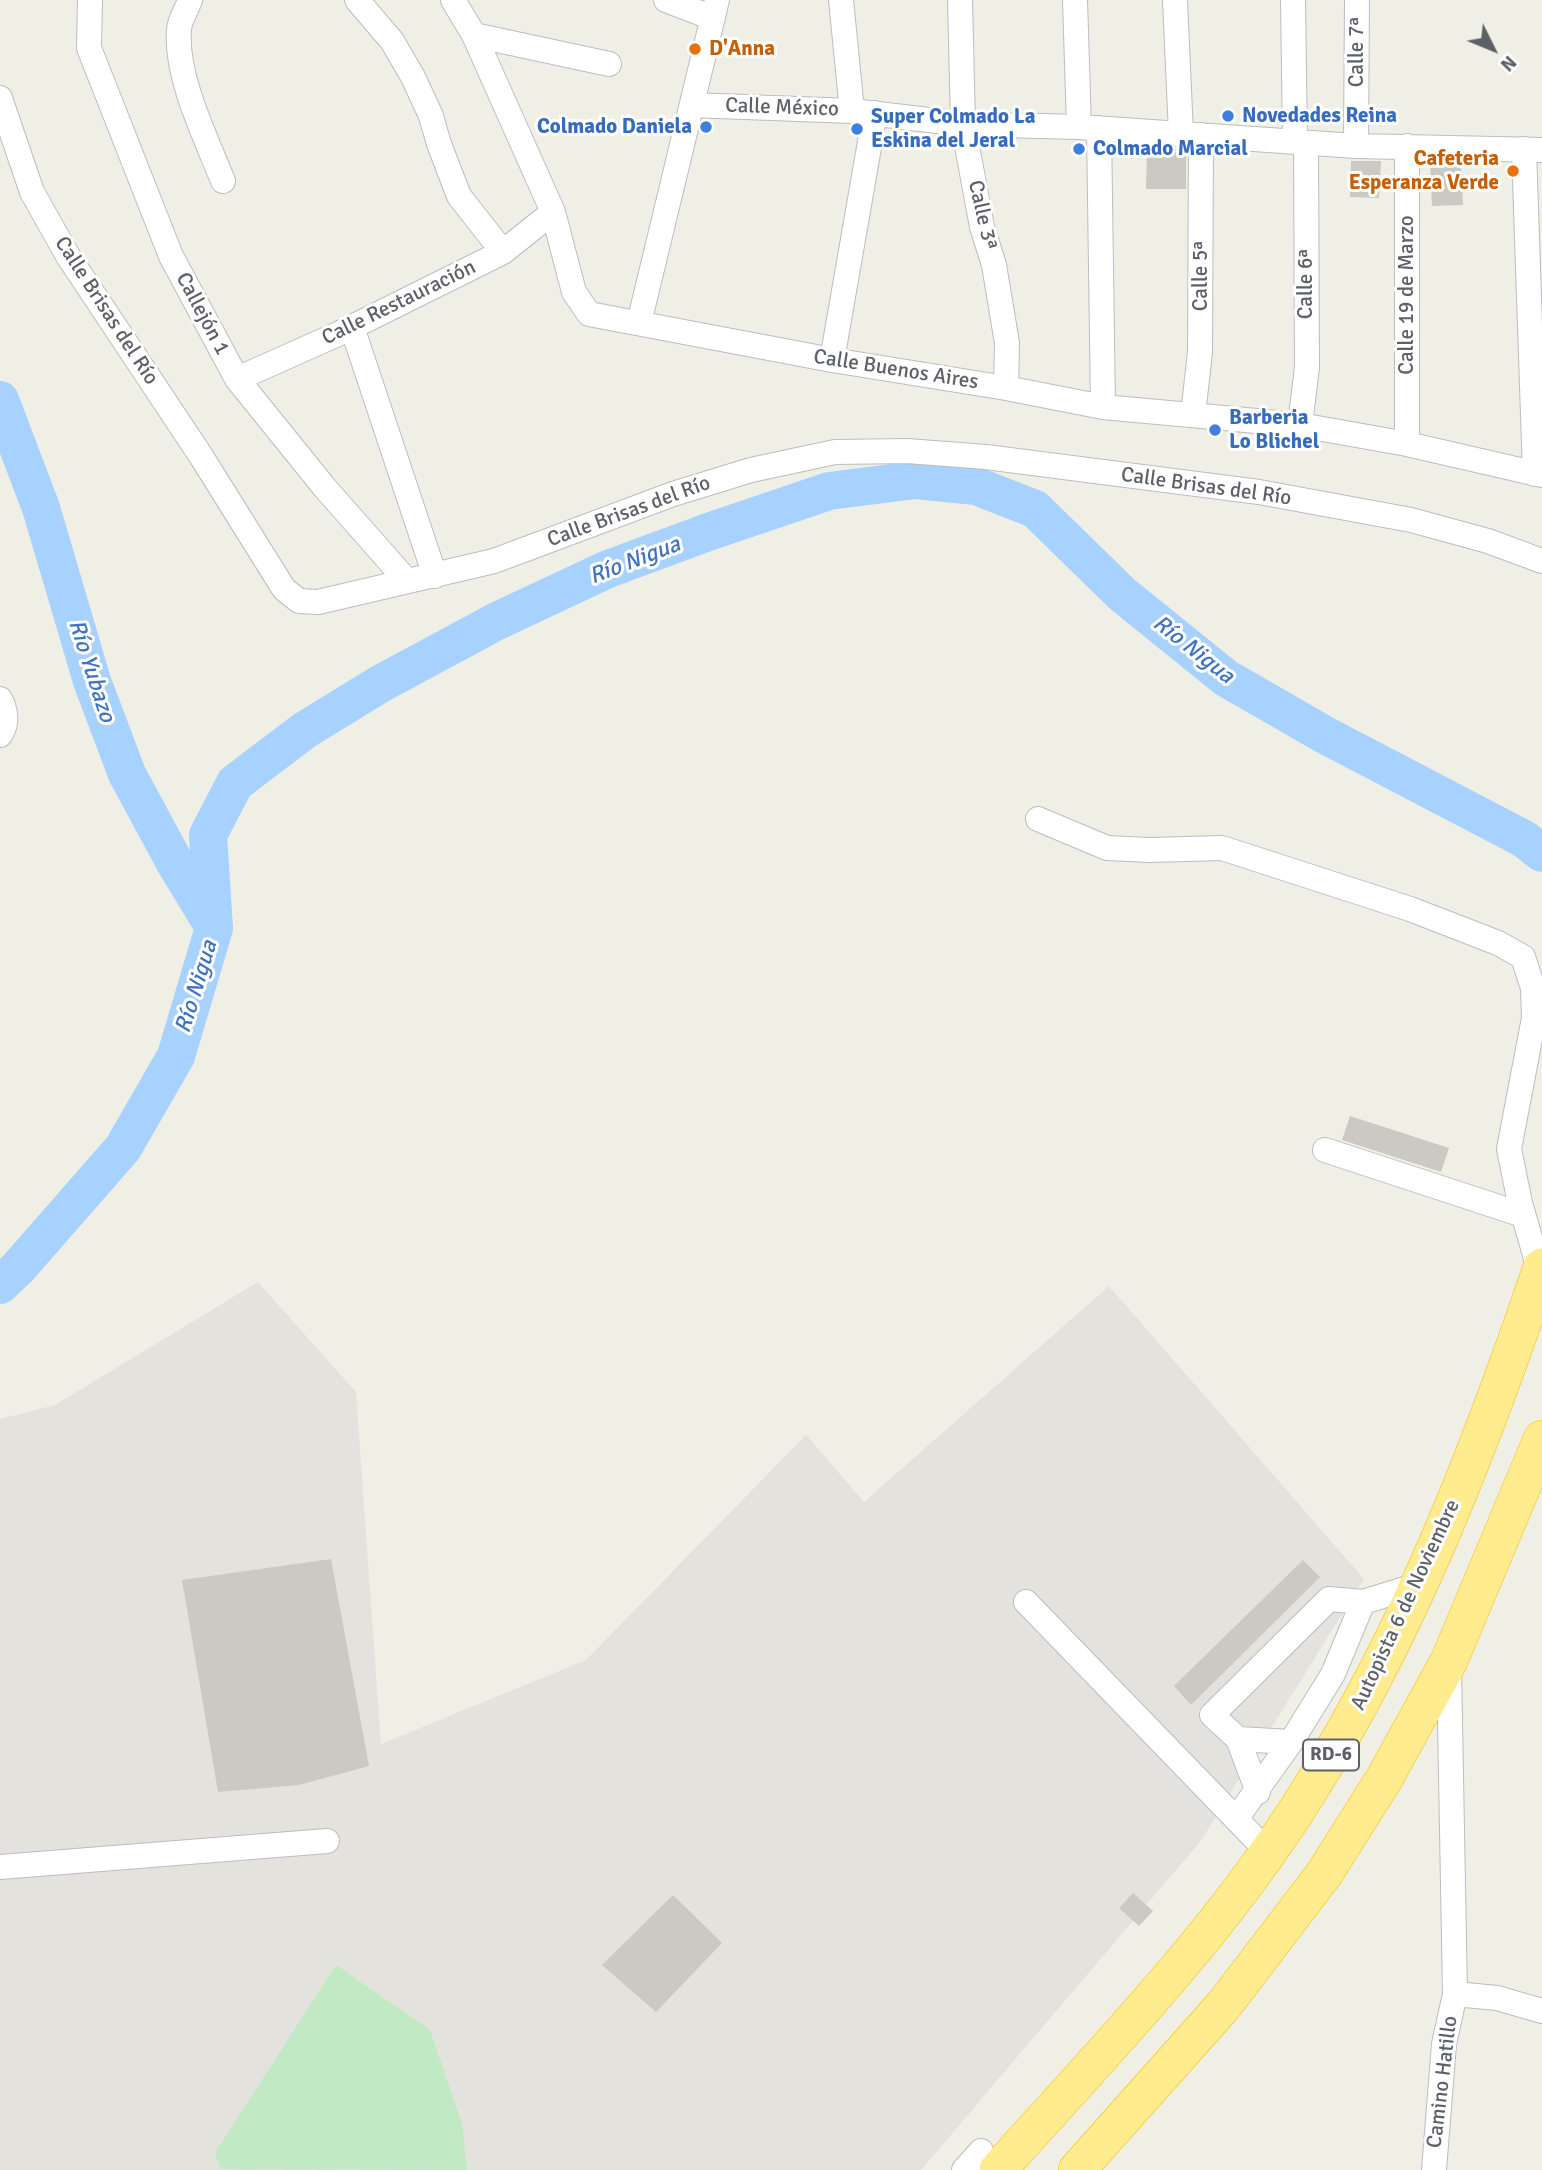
<!DOCTYPE html>
<html>
<head>
<meta charset="utf-8">
<style>
  body { margin:0 }
  #map { position:relative; width:1542px; height:2170px; overflow:hidden; background:#f0efe5; font-family:Signika,sans-serif }
  canvas { display:block }
  .north { position:absolute; left:1458px; top:14px; width:70px; height:70px; -webkit-text-stroke:5px #fff; paint-order:stroke; rotate:133deg; font-size:19px; font-weight:700; line-height:28px; text-align:center; color:#5d6167 }
  .north::after { content:''; display:block; margin:auto; width:24px; height:32px; background:#5d6167; clip-path:polygon(50% 0,100% 100%,50% 72%,0 100%) }
</style>
</head>
<body>
<div id="map">
<canvas width="1542" height="2170"></canvas>
<div class="north">N</div>
</div>
<script>
const ctx = document.querySelector('canvas').getContext('2d');
ctx.lineJoin = 'round';
function paint(path, color) {
  ctx.fillStyle = color;
  ctx.fill(path, 'evenodd');
}
function trace(path, color, width, dash) {
  ctx.strokeStyle = color;
  ctx.lineWidth = width;
  ctx.lineCap = dash ? 'butt' : 'round';
  ctx.setLineDash(dash || []);
  ctx.stroke(path);
}
function label(font, color, halo, rows, align = 'center') {
  ctx.font = font + ' Signika,sans-serif';
  ctx.lineWidth = 6;
  ctx.setLineDash([]);
  ctx.textBaseline = 'middle';
  ctx.strokeStyle = halo;
  ctx.fillStyle = color;
  for (const [text, x, y, turn = 0] of rows) {
    ctx.save();
    ctx.translate(x, y);
    ctx.rotate((+turn || 0) * Math.PI / 180);
    ctx.textAlign = isNaN(turn) ? turn : align;
    if (halo) ctx.strokeText(text, 0, 0);
    ctx.fillText(text, 0, 0);
    ctx.restore();
  }
}
const industrial = new Path2D(`
  M258,1282l98,110 25,352 205,-84 220,-225 58,67 245,-216 255,293 -164,263 -279,328h-921v-751l55,-14z`);
const green = new Path2D(`
  M336,1965l94,65 32,94 5,46 -247,-1 -5,-16z`);
const river = new Path2D(`
  M0,400l41,108 51,173 35,93 47,87 38,63
  M0,1285l18,-17 105,-120 53,-92 38,-128 -6,-93 27,-52 70,-53 75,-46 117,-63 111,-52 103,-38 118,-40 86,-11 61,6 59,23 87,85 104,84 99,57 199,104 18,14`);
const building = new Path2D(`
  M1147,147l39,2v40h-40z
  M1351,161h30l-2,37 -29,-1z
  M1430,162l31,1 2,42 -31,1z
  M1350,1116l99,32 -8,24 -99,-32z
  M331,1559l38,207 -70,19 -81,7 -36,-212z
  M1303,1560l17,17 -129,128 -17,-19z
  M1133,1893l20,18 -14,15 -20,-18z
  M673,1895l49,48 -66,69 -54,-47z`);
const minor = new Path2D(`
  M90,0l-1,48 82,208 66,123 88,109 82,93
  M190,0c-3,9 -11,21 -11,30 -4,46 27,108 44,151
  M357,0l35,41 21,36 18,39 8,28 20,52 44,56
  M453,0l21,35 79,177 21,80 15,22 243,46 174,28 97,19 197,18 107,19 135,31
  M666,0l47,18
  M841,0l11,111
  M960,0l3,124 19,103 12,38 13,78 -1,45
  M1075,0l4,127
  M1175,0l6,134
  M1293,0l2,142
  M474,35l135,29
  M0,98l32,94 36,64 133,200 83,133 15,12 19,1 176,-41 179,-67 78,-24 84,-18 72,-1 79,6 273,35 152,28 77,21 54,20
  M692,105l160,6 111,13 116,3 277,19 186,4
  M1099,128l4,279
  M1356,146l1,-146
  M1524,149l11,325
  M639,323l78,-323
  M352,327l83,249
  M832,360l43,-247
  M237,379l101,-45 165,-82 50,-40
  M1193,415l7,-63 1,-217
  M1300,425l7,-58 -1,-224
  M1407,444v-298
  M0,699c6,11 8,25 0,36
  M1038,819l69,29 43,2 72,-2 188,61 88,34 25,14 10,31 1,30 -25,131 11,54 20,69
  M1325,1150l198,65
  M1026,1602l242,250
  M1238,1739l20,53
  M1291,1742l-53,-3 -26,-24 117,-116 34,3 55,-17
  M1236,1819l55,-77 42,-68 30,-72
  M0,1867l327,-26
  M1455,1994l42,4 45,13
  M964,2170l17,-19
  M1434,2170l10,-126 11,-50 -6,-328`);
const highway = new Path2D(`
  M998,2170c108,-121 223,-238 309,-376 103,-163 173,-345 235,-527
  M1077,2170l147,-165 100,-131 60,-95 65,-118 93,-222`);
const markers = [
  [695,49,7,"#e8710a"],
  [1228,116,7,"#3f7fe0"],
  [706,127,7,"#3f7fe0"],
  [857,129,7,"#3f7fe0"],
  [1079,149,7,"#3f7fe0"],
  [1513,171,7,"#e8710a"],
  [1215,430,7,"#3f7fe0"]
];
const shields = [
  [1331,1755,56]
];
const shieldNames = [
  ["RD-6",1331,1755]
];
const foodNames = [
  ["D'Anna",709,49],
  ["Cafeteria",1499,159,"right"],
  ["Esperanza Verde",1499,183,"right"]
];
const streetNames = [
  ["Calle 7ª",1357,52,-90],
  ["Calle México",782,108,2],
  ["Calle 3ª",982,215,77],
  ["Calle 5ª",1201,276,-90],
  ["Calle 6ª",1306,284,-90],
  ["Calle 19 de Marzo",1407,295,-90],
  ["Calle Restauración",399,303,-26],
  ["Calle Brisas del Río",106,311,57],
  ["Callejón 1",202,314,62],
  ["Calle Buenos Aires",896,370,9],
  ["Calle Brisas del Río",1206,487,8],
  ["Calle Brisas del Río",629,512,-20],
  ["Autopista 6 de Noviembre",1406,1605,-65],
  ["Camino Hatillo",1443,2082,-83]
];
const shopNames = [
  ["Novedades Reina",1242,116],
  ["Super Colmado La",871,117],
  ["Eskina del Jeral",871,141],
  ["Colmado Daniela",692,127,"right"],
  ["Colmado Marcial",1093,149],
  ["Barberia",1229,418],
  ["Lo Blichel",1229,442]
];
const waterNames = [
  ["Río Nigua",635,561,-21],
  ["Río Nigua",1193,650,38],
  ["Río Yubazo",91,671,72],
  ["Río Nigua",197,987,-73]
];
paint(industrial, '#e4e2dd');
paint(green, '#c1e9c4');
trace(river, '#a7d1ff', 38);
paint(building, '#cbc9c2');
trace(minor, '#babdc2', 26);
trace(highway, '#f6be00', 38);
trace(minor, '#fff', 24);
trace(highway, '#ffec8e', 37);
for (const [x, y, r, color] of markers) {
  const dot = new Path2D();
  dot.arc(x, y, r, 0, 2 * Math.PI);
  ctx.fillStyle = color;
  ctx.fill(dot);
  trace(dot, '#fff', 2.5);
}
for (const [x, y, w] of shields) {
  const box = new Path2D();
  box.roundRect(x - w / 2, y - 15.5, w, 31, 5);
  ctx.fillStyle = '#fff';
  ctx.fill(box);
  trace(box, '#5d6167', 2);
}
label('bold 19px', '#5d6167', null, shieldNames);
label('bold 21px', '#c56008', '#fff', foodNames, 'left');
label('21px', '#5d6167', '#fff', streetNames);
label('bold 21px', '#366cbe', '#fff', shopNames, 'left');
label('italic 23px', '#3f73c2', '#fff', waterNames);
</script>
</body>
</html>
